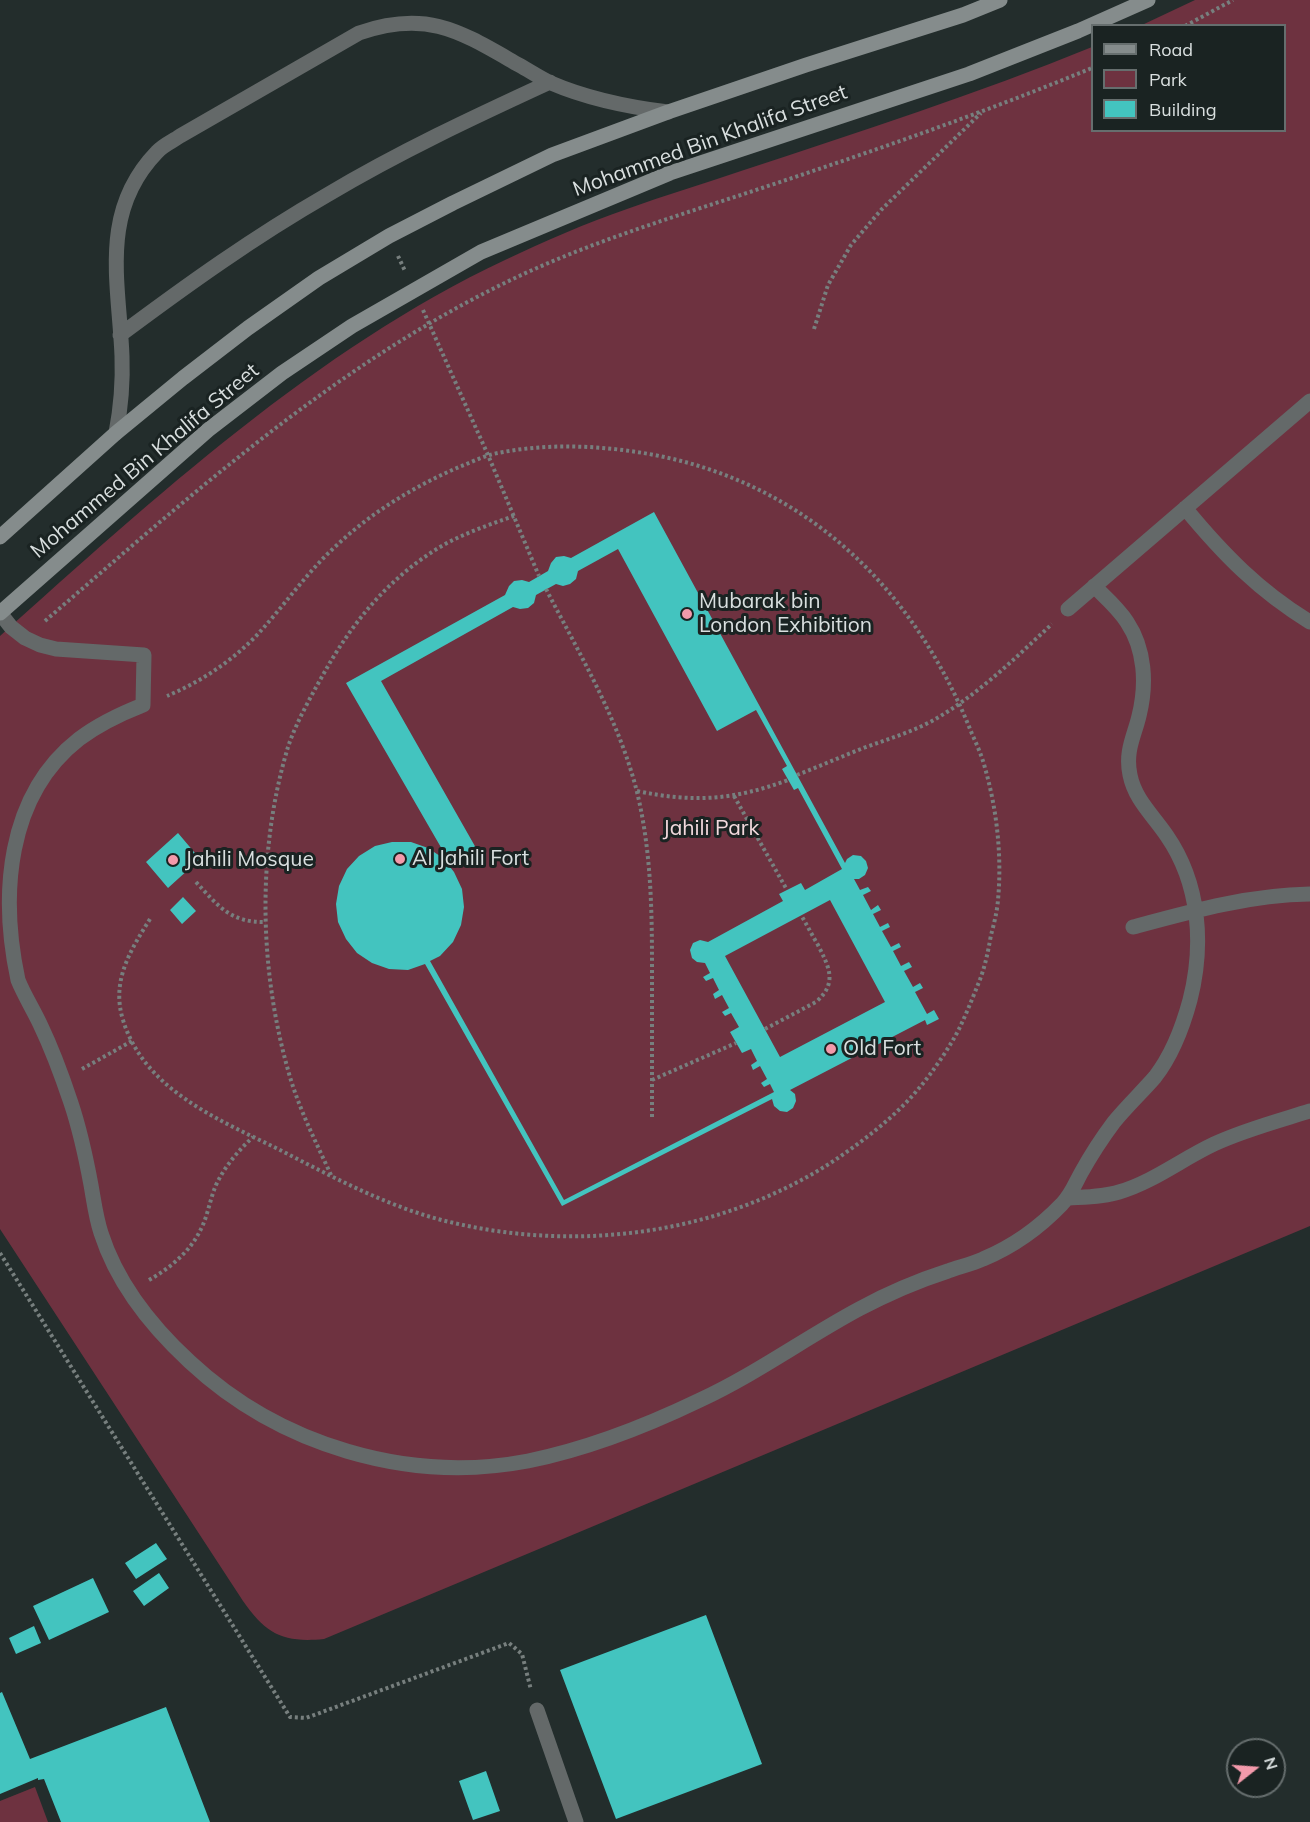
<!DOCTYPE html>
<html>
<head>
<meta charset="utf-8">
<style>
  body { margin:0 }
  #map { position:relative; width:1310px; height:1822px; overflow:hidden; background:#232d2c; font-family:Mulish,sans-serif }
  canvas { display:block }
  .legend { position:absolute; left:1091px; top:24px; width:195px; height:108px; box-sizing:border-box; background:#1a2322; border:2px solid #666e6e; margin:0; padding:8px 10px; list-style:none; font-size:18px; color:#d9dfdf }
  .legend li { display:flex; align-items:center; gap:12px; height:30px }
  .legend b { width:30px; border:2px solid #666e6e }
  .north { position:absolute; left:1226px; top:1738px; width:60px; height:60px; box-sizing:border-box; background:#1a2322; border:2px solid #666e6e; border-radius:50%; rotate:73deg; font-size:16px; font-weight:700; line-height:24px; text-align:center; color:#d9dfdf }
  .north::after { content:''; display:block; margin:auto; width:21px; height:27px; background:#f39aab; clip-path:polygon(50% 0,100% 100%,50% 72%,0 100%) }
</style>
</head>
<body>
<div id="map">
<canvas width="1310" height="1822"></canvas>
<ul class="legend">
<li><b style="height:8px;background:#858c8c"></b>Road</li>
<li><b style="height:16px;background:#6e3240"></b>Park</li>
<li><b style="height:16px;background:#43c4bf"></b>Building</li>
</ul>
<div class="north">N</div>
</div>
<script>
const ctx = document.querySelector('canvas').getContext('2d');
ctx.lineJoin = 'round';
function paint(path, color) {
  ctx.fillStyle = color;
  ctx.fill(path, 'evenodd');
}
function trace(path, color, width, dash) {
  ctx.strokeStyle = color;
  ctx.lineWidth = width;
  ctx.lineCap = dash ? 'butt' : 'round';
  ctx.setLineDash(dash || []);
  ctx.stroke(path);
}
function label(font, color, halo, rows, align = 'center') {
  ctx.font = font + ' Mulish,sans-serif';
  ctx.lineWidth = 6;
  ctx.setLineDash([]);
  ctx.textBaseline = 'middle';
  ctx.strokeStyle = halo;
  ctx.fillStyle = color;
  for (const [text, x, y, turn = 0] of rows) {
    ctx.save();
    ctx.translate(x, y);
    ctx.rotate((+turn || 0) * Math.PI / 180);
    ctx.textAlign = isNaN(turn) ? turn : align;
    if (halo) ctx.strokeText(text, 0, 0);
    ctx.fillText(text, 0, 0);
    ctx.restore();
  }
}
const green = new Path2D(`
  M1195,0h115v1226l-986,413c-41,4 -58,-5 -81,-38l-243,-372v-593c154,-138 316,-287 505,-376 40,-19 81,-37 122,-51 38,-14 76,-25 114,-38 118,-39 236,-77 351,-124v83h192v-104l-142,-1z
  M35,1787l13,35h-48v-21z`);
const building = new Path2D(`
  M654,512l191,351 2,-4 6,-4 8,1 5,5 2,7 -3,7 -6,4h-5l6,11 8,-3 3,4 -8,4 8,15 7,-5 3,5 -8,4 7,13 8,-4 2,4 -8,4 9,16 8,-4 2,4 -8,4 8,15 8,-4 3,5 -8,4 9,16 7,-4 3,5 -8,4 12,22 7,-4 5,9 -12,6 -2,-5 -135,70 5,4 1,7 -3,7 -6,4 -7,-1 -6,-5 -2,-7 -210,107 -137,-242 -17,6 -19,-1 -17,-6 -15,-10 -11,-14 -8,-17 -2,-18 3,-18 8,-17 12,-13 16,-10 17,-4h19l17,6 15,10 11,14 8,17 2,18 -3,18 -8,17 -13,14 -10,5 134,239 210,-108 -4,-8 -6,3 -3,-4 6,-4 -7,-13 -7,4 -2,-5 6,-4 -6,-12 -9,4 -12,-21 9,-5 -8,-14 -6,3 -3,-4 7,-4 -7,-13 -7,4 -2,-5 6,-4 -6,-12 -7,3 -3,-4 7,-4 -5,-10 -8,-1 -5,-4 -2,-8 3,-7 7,-3 8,2 75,-41 -4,-7 22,-11 4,7 37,-21 -44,-81 -4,2 -12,-21 5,-3 -31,-56 -39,21 -99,-182 -40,22 -2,8 -6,5 -7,2 -7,-2 -20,11 -2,8 -6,5 -8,1 -7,-2 -132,74 95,167 -26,15 -104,-180 159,-88 4,-9 5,-5 8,-1 7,2 19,-11 3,-8 5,-6 8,-1 7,2zM830,900l55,102 -105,55 -55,-101z
  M178,833l22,26 -32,29 -22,-26z
  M183,897l13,14 -14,13 -12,-14z
  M156,1543l11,16 -31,20 -11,-16z
  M159,1573l10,15 -25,18 -11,-15z
  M93,1578l16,34 -60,28 -16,-34z
  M706,1615l56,149 -146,55 -56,-149z
  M34,1626l7,17 -25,11 -7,-16z
  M2,1692l28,67 136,-52 44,115h-149l-17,-43 -6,1v-2l-38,16v-101z
  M486,1771l14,40 -27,9 -14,-39z`);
const path = new Path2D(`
  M1185,26l48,-26
  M398,256l7,15
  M423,310l65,145 51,121
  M814,329l14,-44 23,-40 30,-35 100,-97
  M546,589c34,66 73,131 91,203 14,58 15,116 15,176 0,50 0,100 0,150
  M45,621c147,-127 293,-259 470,-343 78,-37 162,-62 244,-89 112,-37 224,-76 333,-121
  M797,775c23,-9 46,-19 69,-28 22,-8 43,-14 64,-25 46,-25 84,-63 122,-98
  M637,791c57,12 97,9 151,-11
  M734,796l53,94
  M196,882c22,24 35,41 70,40
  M150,919c-20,32 -39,62 -27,101 21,69 94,99 153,128 57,29 115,61 178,75 130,30 272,10 384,-65 29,-20 59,-43 82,-71 12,-14 32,-43 40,-60 7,-15 13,-30 19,-45 6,-15 9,-30 12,-47 3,-11 6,-23 7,-35 4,-44 -1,-90 -13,-132 -3,-12 -8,-23 -13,-34 -57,-145 -166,-252 -323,-280 -51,-9 -105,-11 -156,0 -12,3 -23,9 -34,13 -44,19 -87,45 -122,78 -30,27 -53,61 -80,90 -26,27 -57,47 -90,61
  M765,1029l51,-27c22,-19 13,-35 2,-57 -6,-10 -11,-20 -17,-30
  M82,1069l50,-28
  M652,1080l84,-37
  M331,1175c-16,-35 -33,-68 -43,-105 -29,-103 -31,-220 0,-323 8,-25 27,-58 40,-81 29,-50 67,-94 119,-123 21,-11 44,-19 67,-27
  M0,1253l290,464 16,1 203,-75 13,11 9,36
  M149,1280c21,-12 41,-28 52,-51 7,-14 9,-30 15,-44 9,-19 22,-34 37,-48`);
const service = new Path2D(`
  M120,335c67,-50 134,-98 207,-140 72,-43 147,-78 223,-113
  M116,433c5,-26 7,-51 6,-77 -3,-74 -23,-144 35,-204 6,-7 16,-11 23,-16l179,-103c69,-24 102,-1 160,32 11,6 21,13 32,18 37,16 77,24 117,29`);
const pedestrian = new Path2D(`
  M1185,508c38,46 74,83 125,114
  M1068,609l242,-208
  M0,613l11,14 14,11 15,7 16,4 88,6 -1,50c-23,9 -44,19 -64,34 -73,57 -79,157 -61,241 6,15 15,29 22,44 12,25 22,52 31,79 9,27 15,55 20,82 3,17 5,33 10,48 16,50 51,94 89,129 89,83 218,122 338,99 59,-12 118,-35 172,-61 56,-26 105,-62 159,-91 28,-15 58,-28 89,-38 11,-4 24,-7 35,-12 29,-12 57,-32 79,-55 9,-9 13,-20 19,-31 10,-18 21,-35 33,-51 13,-16 28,-30 41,-45 17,-22 28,-51 35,-77 14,-55 10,-116 -23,-164 -14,-21 -32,-36 -37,-61 -5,-24 4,-38 9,-59 8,-32 6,-67 -12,-94 -9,-14 -22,-25 -33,-36
  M1133,927c59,-16 116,-32 177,-33
  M1069,1198c17,-1 34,-1 50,-6 34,-10 63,-33 95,-48 30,-14 64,-23 96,-33`);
const minor = new Path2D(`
  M537,1710l39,112`);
const secondary = new Path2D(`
  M0,537l116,-104 67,-55 65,-50 71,-50 70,-42 64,-33 99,-48 116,-43 138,-47 157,-50 37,-15
  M0,613l208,-183 74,-57 70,-47 129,-74 189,-79 299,-99 109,-43 70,-31`);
const markers = [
  [687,614,6,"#f39aab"],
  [400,859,6,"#f39aab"],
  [173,860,6,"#f39aab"],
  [831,1049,6,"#f39aab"]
];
const streetNames = [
  ["Mohammed Bin Khalifa Street",710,141,-20],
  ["Mohammed Bin Khalifa Street",145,461,-40]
];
const poiNames = [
  ["Mubarak bin",699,602],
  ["London Exhibition",699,626],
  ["Al Jahili Fort",412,859],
  ["Jahili Mosque",185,860],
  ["Old Fort",843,1049]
];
const parkNames = [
  ["Jahili Park",711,829]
];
paint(green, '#6e3240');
paint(building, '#43c4bf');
trace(path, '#777f7e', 4, [3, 3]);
trace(service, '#646969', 15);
trace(pedestrian, '#646969', 15);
trace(minor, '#646969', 15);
trace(secondary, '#858c8c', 15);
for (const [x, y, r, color] of markers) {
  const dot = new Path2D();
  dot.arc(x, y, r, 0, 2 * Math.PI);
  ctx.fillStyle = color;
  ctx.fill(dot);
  trace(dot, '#1a2322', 2);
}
label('21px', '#d9dfdf', '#1a2322', streetNames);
label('21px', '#d9dfdf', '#1a2322', poiNames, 'left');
label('21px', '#f3dade', '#1a2322', parkNames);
</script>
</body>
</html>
